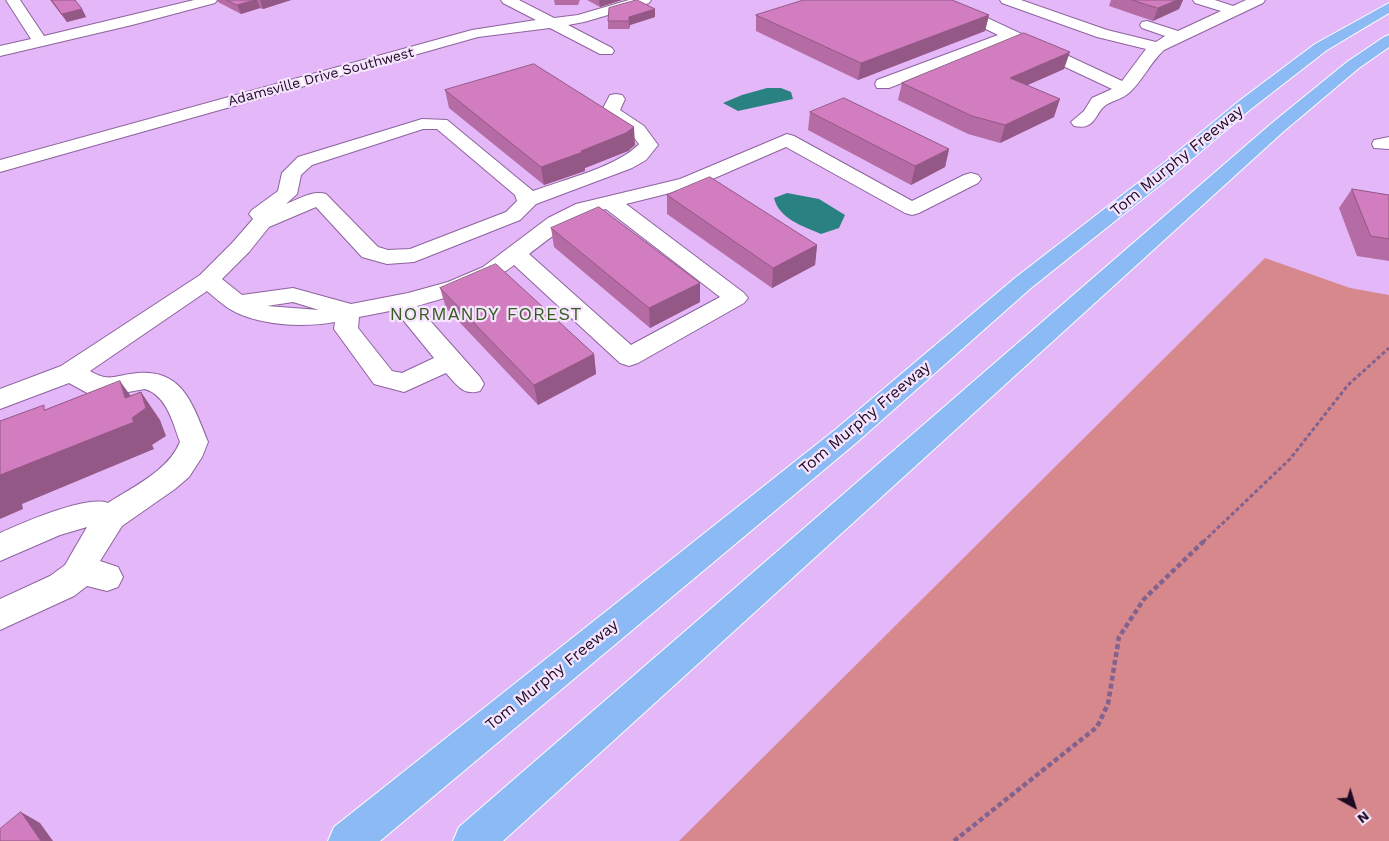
<!DOCTYPE html>
<html>
<head>
<meta charset="utf-8">
<style>
  body { margin:0 }
  #map { position:relative; width:1389px; height:841px; overflow:hidden; background:#e4b7f8; font-family:"Work Sans",sans-serif }
  canvas { display:block }
  .north { position:absolute; left:1329px; top:781px; width:50px; height:50px; -webkit-text-stroke:4px #f6e4fe; paint-order:stroke; rotate:141deg; font-size:14px; font-weight:700; line-height:20px; text-align:center; color:#1c0b23 }
  .north::after { content:''; display:block; margin:auto; width:18px; height:22px; background:#1c0b23; clip-path:polygon(50% 0,100% 100%,50% 72%,0 100%) }
</style>
</head>
<body>
<div id="map">
<canvas width="1389" height="841"></canvas>
<div class="north">N</div>
</div>
<script>
const ctx = document.querySelector('canvas').getContext('2d');
ctx.lineJoin = 'round';
function paint(path, color) {
  ctx.fillStyle = color;
  ctx.fill(path, 'evenodd');
}
function trace(path, color, width, dash) {
  ctx.strokeStyle = color;
  ctx.lineWidth = width;
  ctx.lineCap = dash ? 'butt' : 'round';
  ctx.setLineDash(dash || []);
  ctx.stroke(path);
}
function label(font, color, halo, rows, align = 'center') {
  ctx.font = font + ' "Work Sans",sans-serif';
  ctx.lineWidth = 4.5;
  ctx.setLineDash([]);
  ctx.textBaseline = 'middle';
  ctx.strokeStyle = halo;
  ctx.fillStyle = color;
  for (const [text, x, y, turn = 0] of rows) {
    ctx.save();
    ctx.translate(x, y);
    ctx.rotate((+turn || 0) * Math.PI / 180);
    ctx.textAlign = isNaN(turn) ? turn : align;
    if (halo) ctx.strokeText(text, 0, 0);
    ctx.fillText(text, 0, 0);
    ctx.restore();
  }
}
const green = new Path2D(`
  M1265,258l85,30 39,7v546h-710z`);
const water = new Path2D(`
  M767,88h14l10,4 2,7 -55,12 -15,-8 19,-8z
  M787,193l32,6 26,16 -6,13 -18,6c-18,-8 -42,-15 -47,-36z`);
const pathFar1 = new Path2D(`
  M1203,542l87,-83 58,-74 41,-37`);
const path = new Path2D(`
  M954,841l143,-114 11,-23 11,-67 25,-38 60,-58`);
const minor = new Path2D(`
  M6,0h14l24,36 150,-36h23l-2,3 -83,22 -132,31v-10l31,-7z
  M501,0h18l35,18 24,-3 51,-15h22l-2,3 -65,19 -16,3 44,23 2,3 -2,3h-12l-50,-26 -72,9 -478,135v-12l472,-130 64,-10 -33,-17z
  M931,0h18l173,81 24,-32 -49,-12 -95,-34 -2,-3h21l86,30 49,12 9,-6 -23,-8 -2,-3 2,-3 5,-1 31,10 43,-20 -26,-8 -2,-3h22l18,6 13,-6h19l-2,3 -99,47c-14,13 -21,30 -34,42 -7,7 -16,8 -24,13 -11,7 -10,26 -32,21l-3,-4 13,-11 8,-13 20,-9 -102,-48 -121,47h-12l-2,-4 2,-4 121,-45 -65,-32z
  M616,94l6,1 3,4 -5,11 24,16 14,19 -12,15 -14,8 -96,36 -16,16 -106,42 -27,2 -25,-7 -46,-50 -47,20 -20,25 -27,27 20,16 51,-7 58,16 57,-11 40,-11 35,-15 65,-49 28,-14 104,-25 107,-45 7,2 118,65 52,-26 7,-2 7,2 3,4 -3,4 -59,30 -7,2 -7,-2 -119,-66 -92,40 -68,17 118,89 4,5 -4,5 -106,60 -9,3 -9,-3 -106,-98c-28,22 -63,31 -97,41l63,71 4,7 -4,7c-17,5 -23,-6 -34,-18l-42,19 -30,-8 -40,-55 1,-7c-31,6 -79,4 -107,-14 -7,-5 -14,-11 -21,-17l-117,80c18,10 21,6 40,3 52,-9 62,29 78,68l-6,15 -13,20 -14,12 -53,37 -22,35 18,6 5,10 -5,10 -11,4 -20,-5 -13,10 -74,34v-31l50,-23 15,-11 22,-38 -27,8 -60,26v-28c23,-10 85,-38 108,-30 26,-17 60,-32 72,-61 -7,-19 -13,-46 -35,-53l-45,8 -9,-2 -22,-12 -69,26v-20l61,-23 139,-91 33,-33 20,-23 -4,-5 3,-4 26,-19 4,-18 16,-16 124,-38 25,1 86,71c30,-11 86,-25 106,-47l-8,-10 -30,-22 9,-17zM423,129h14l78,66 2,6 -11,11 -96,37 -22,1 -10,-3 -52,-53c-14,-4 -27,5 -40,10l11,-10 4,-19 11,-10zM606,209l114,88 -89,48 -102,-91c24,-18 47,-38 77,-45zM293,302l26,8 -52,-4zM395,310l39,48 -32,15 -10,-2 -34,-43 1,-11z
  M1389,137v12l-15,-1 -2,-4 2,-4z`);
const highway = new Path2D(`
  M1389,3v10l-62,37 -76,59 -72,61 -148,118 -175,155 -476,398h-52l6,-14 502,-398 179,-151 150,-116 74,-61 76,-57z
  M1389,35v12l-30,21 -75,63 -781,710h-50l6,-14 813,-704 75,-61 37,-25z`);
const wall = new Path2D(`
  M50,0h25l7,9 4,8 -19,5z
  M217,0h74l-28,9 -3,-1 -19,6 -23,-12z
  M554,0h26l-2,5h-23z
  M587,0h35l-22,7z
  M1111,0h72l-4,9 -26,12 -44,-15z
  M655,9v8l-25,8 -1,4h-21v-8z
  M756,15h233l-4,16 -127,49 -102,-49z
  M1064,69l-37,16 27,32 -54,26 -32,-9 -70,-34 4,-17z
  M445,90l190,55 -7,6 -43,17v3l-41,14 -95,-77z
  M810,112l139,37 -4,18 -34,18 -103,-55z
  M1352,189l37,6v66l-32,-5 -18,-48z
  M667,195l150,50 -2,20 -43,23 -105,-74z
  M551,228l149,74 -50,26 -96,-81z
  M440,288l154,66 2,20 -58,31 -92,-97z`);
const shadedWall = new Path2D(`
  M255,0h2l3,8 -19,6 -4,-9z
  M262,0h29l-28,9 -3,-8z
  M599,0h23l-22,7z
  M1177,0h6l-4,9 -26,12 5,-13z
  M82,9l4,8 -19,5 -5,-8z
  M655,9v8l-25,8 -1,4v-12z
  M989,15l-4,16 -127,49 3,-17z
  M1070,52l-6,17 -59,26 5,-17z
  M1060,99l-6,18 -54,26 5,-18z
  M634,127l1,18 -7,6 -43,17v3l-41,14 -3,-18 40,-16z
  M949,149l-4,18 -34,18 4,-19z
  M817,245l-2,20 -43,23 1,-20z
  M700,283v19l-50,26 -1,-20z
  M594,354l2,20 -58,31 -4,-20z
  M120,381l20,28 1,-17 19,28 6,16 -14,9 2,4 -132,55 1,5 -23,10v-44l132,-57z
  M21,812l19,11 13,18h-12z`);
const building = new Path2D(`
  M52,0h23l7,9 -20,5z
  M227,0h28l-18,5z
  M637,0l18,9 -26,8v4h-21l1,-13z
  M804,0h148l37,15 -128,48 -105,-48z
  M1132,0h45l-19,8z
  M1024,33l46,19 -60,26 50,21 -55,26 -33,-9 -70,-33z
  M534,64l100,63 -8,6 -45,18 2,1 -42,15 -96,-77z
  M844,98l105,51 -34,17 -105,-54z
  M710,177l107,68 -44,23 -106,-73z
  M1352,189l37,6v44l-18,-3z
  M599,207l101,76 -51,25 -98,-80z
  M496,264l98,90 -60,31 -94,-97z
  M120,381l5,17 16,-6 5,16 -14,10 2,4 -134,53v-54l44,-16v5z
  M21,812l20,29h-41v-12z`);
const farStreetnames = [
  ["Adamsville Drive Southwest",321,77,-15]
];
const streetNames = [
  ["Tom Murphy Freeway",1177,161,-39],
  ["Tom Murphy Freeway",865,418,-40],
  ["Tom Murphy Freeway",552,675,-39]
];
const neighbourhoodNames = [
  ["NORMANDY FOREST",486,315]
];
paint(green, '#d6888d');
paint(water, '#2a8181');
trace(minor, '#8d639e', 2);
trace(highway, '#fff', 2);
trace(pathFar1, '#82628f', 3, [4, 2.5]);
trace(path, '#82628f', 4.5, [5, 3]);
paint(minor, '#fff');
paint(highway, '#8cbaf5');
paint(wall, '#b56ca4');
paint(shadedWall, '#935886');
paint(building, '#d27dbf');
trace(building, '#935886', 1);
label('14px', '#1c0b23', '#f6e4fe', farStreetnames);
label('16px', '#1c0b23', '#f6e4fe', streetNames);
ctx.letterSpacing = '1px';
label('18px', '#365c1f', '#f6e4fe', neighbourhoodNames);
ctx.letterSpacing = '0px';
</script>
</body>
</html>
